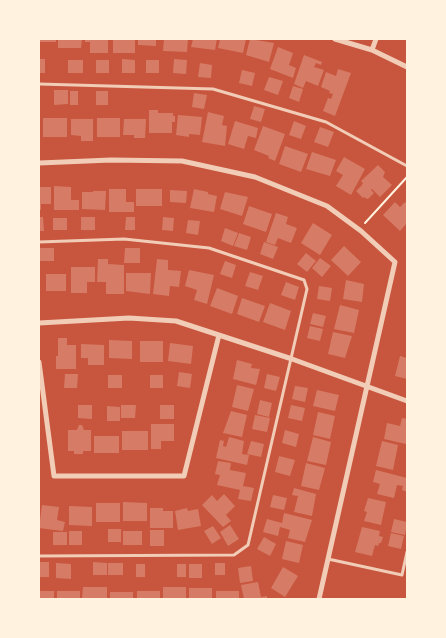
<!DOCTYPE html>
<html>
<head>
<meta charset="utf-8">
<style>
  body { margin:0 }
  #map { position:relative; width:446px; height:638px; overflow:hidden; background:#c8553d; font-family:Barlow,sans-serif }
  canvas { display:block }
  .frame { position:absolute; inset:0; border:40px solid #fff3e0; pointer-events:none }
</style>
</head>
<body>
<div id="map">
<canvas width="446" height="638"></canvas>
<div class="frame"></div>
</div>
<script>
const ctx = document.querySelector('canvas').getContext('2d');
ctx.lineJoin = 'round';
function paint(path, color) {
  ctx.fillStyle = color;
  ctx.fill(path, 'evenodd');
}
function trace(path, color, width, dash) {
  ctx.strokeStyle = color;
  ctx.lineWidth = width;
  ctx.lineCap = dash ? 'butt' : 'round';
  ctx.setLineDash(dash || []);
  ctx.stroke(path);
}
const building = new Path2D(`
  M39,39h17v3h-17z
  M58,39h24l-1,9h-23z
  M85,39h23v14h-18v-11h-5z
  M113,39h22v14h-22z
  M138,39h18v7l-18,-1z
  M164,39h24l-1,13 -24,-1z
  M193,39h24l-2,11 -24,-3z
  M220,39h26l-3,14 -25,-5z
  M250,39l24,4 -5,19 -23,-7z
  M278,47l15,6 -4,12 7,3 -3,10 -23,-9z
  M304,55l18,7 -1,3 -5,-2 -2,4 10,3 -6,16 -12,-5 -3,7 -9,-4z
  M39,59h6v14h-6z
  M122,59l13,1v13h-13z
  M174,59l13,1 -1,14 -13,-1z
  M68,60h15v13h-15z
  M96,60h13v13h-13z
  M146,60h13v13h-13z
  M200,63l12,2 -1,13 -13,-1z
  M338,69l13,4 -16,43 -12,-5 5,-13 3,1 2,-5 -4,-1 1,-2 -9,-4 5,-15 10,4z
  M242,70l13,3 -3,13 -13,-3z
  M269,77l14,4 -5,14 -14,-5z
  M293,86l10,3 -4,13 -10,-4z
  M54,90h14v14l-14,1z
  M70,91h8v14h-8z
  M96,91h12v14h-12z
  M194,93l13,2 -3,14 -12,-2z
  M254,106l11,3 -4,13 -11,-3z
  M149,110h9v3h15v3h2v6h-3v11h-23z
  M208,112l16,4 -2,9 5,1 -2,20 -23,-4z
  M178,115l24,2 -2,18 -11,-1v3l-13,-2z
  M43,118h24v19h-24z
  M97,118h23v19h-23z
  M71,119h22v22h-12v-5l-10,-1z
  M124,119h22l-1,19h-11v-3h-11z
  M235,121l23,7 -2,10 -8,-2 -4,13 -16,-5z
  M294,121l12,5 -5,13 -12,-4z
  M263,126l22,8 -10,27 -7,-3 1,-2 -15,-6z
  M320,127l14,5 -6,15 -14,-5z
  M285,146l23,8 -7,18 -22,-8z
  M312,152l24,8 -6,16 -24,-7z
  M344,157l21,12 -14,26 -15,-9 7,-11 -7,-4z
  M378,165l7,7 -2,5 9,8 -12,12 -8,-8 -1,1 3,3 -5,5 -2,1 -3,-2 -1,1 -7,-7 6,-6 1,-2 -2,-2z
  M54,186l17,1v13h8v10h-25z
  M39,187h12v17h-10v6h-2z
  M109,189h17v13h8v10h-25z
  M136,189h26v17h-26z
  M194,189l14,3v2l9,2 -3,16 -24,-4z
  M170,190l17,1 -1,12 -16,-1z
  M93,191h13l-1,19 -23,-1v-17h11z
  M225,192l23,5 -6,19 -22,-7z
  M395,202l5,5 5,-5 2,2v19l-7,8 -17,-16z
  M249,206l23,8 -6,18 -23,-8z
  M276,213l12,4 -2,7 11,4 -6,15 -13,-5 -3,7 -9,-3z
  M39,217h4l1,14h-5z
  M81,217h14v13h-14z
  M126,217h9v13h-10z
  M163,217l11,1 -1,13 -11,-1z
  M53,218h14v12h-14z
  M188,220l12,1 -2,14 -12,-2z
  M313,223l19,12 -12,20 -19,-12z
  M225,228l13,5 -5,13 -12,-5z
  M239,233l12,4 -4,13 -13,-4z
  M264,242l14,5 -5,12 -13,-5z
  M344,246l17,16 -13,14 -17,-16z
  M39,248h15v13h-14z
  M125,248h15v15h-16z
  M306,253l10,8 -9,11 -10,-8z
  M320,258l11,8 -9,11 -10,-9z
  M98,259h10v5l16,1v29h-18v-12h-9z
  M157,259l11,1v10l13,1 -2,16 -9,-1 -1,10 -16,-2z
  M225,261l11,4 -4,13 -12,-4z
  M71,267h24v15h-8v11h-16z
  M189,270l25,5 -7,29 -13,-4 3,-10 -12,-4z
  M250,272l13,4 -5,14 -13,-4z
  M126,273h25l-1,21 -24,-3z
  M46,274h20v17h-20z
  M346,280l18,4 -2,18 -19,-3z
  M286,282l13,5 -4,13 -14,-5z
  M319,286l13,2 -2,13 -13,-2z
  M217,288l21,8 -6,18 -22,-8z
  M242,298l23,8 -6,16 -22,-8z
  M270,303l21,8 -6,19 -22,-8z
  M340,305l19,5 -5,23 -20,-4z
  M313,313l13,3 -3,11 -13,-3z
  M310,326l13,3 -3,12 -13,-3z
  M333,332l19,4 -7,22 -17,-4z
  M58,338h9v7h9v24h-20v-13h2z
  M109,340l23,1v18l-23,-1z
  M140,341h23v21h-23z
  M170,343l23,3 -2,18 -23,-3z
  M81,344l23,1v20h-16v-7h-7z
  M400,356l7,2v21l-12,-3z
  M237,360l15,4 -1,4 9,1 -4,16 -23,-6z
  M179,372l13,2 -2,14 -13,-2z
  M65,374h13l-1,14h-13z
  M267,374l13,3 -4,14 -12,-3z
  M108,375h14v13h-14z
  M150,375h13v13h-13z
  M237,385l17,4 -6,22 -16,-4z
  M295,386l13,2 -3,14 -13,-3z
  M317,390l22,5 -4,16 -22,-5z
  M260,400l12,3 -3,14 -12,-3z
  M78,405h14v14l-14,-1z
  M121,405h15l-1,13h-14z
  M160,405h14v14h-14z
  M291,405l14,3 -3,13 -14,-3z
  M107,406l13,1v14h-13z
  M231,411l16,4 -5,22 -19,-4z
  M318,412l17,4 -5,23 -17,-4z
  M255,415l15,3 -3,14 -15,-3z
  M402,418l5,1 -1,25 -22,-5 3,-16 13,3z
  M151,424h23v17h-13v8h-10z
  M79,425h3l2,5h7v21h-8v3h-9v-3h-6v-21h9z
  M285,430l14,4 -3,13 -14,-4z
  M122,431h26v19h-26z
  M94,436h25v17h-25z
  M229,437l15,4 -2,13 7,1 -2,10 -31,-7 4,-18 4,1 -1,5 3,1z
  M313,437l18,5 -5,23 -19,-4z
  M251,441l13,3 -3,13 -14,-3z
  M382,441l16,4 -5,25 -17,-4z
  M279,456l16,4 -5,16 -15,-4z
  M218,461l13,2 -1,7 16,3 -3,13 11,2 -3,13 -13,-2 2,-9 -23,-5 3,-10 -5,-1z
  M306,463l19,5 -6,22 -18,-4z
  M376,470l31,8v14l-5,-2 1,-4 -6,-1 -3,13 -17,-4 3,-10 -7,-2z
  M294,488l22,6 -4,22 -18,-4 4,-16 -6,-1z
  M224,494l11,12 -9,9 5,6 -8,6 -21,-22 10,-10 5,6z
  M273,495l14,3 -3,12 -14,-3z
  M368,498l18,4 -5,23 -17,-4 3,-9 -3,-1z
  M123,502l24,1v18h-24z
  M96,503h24v19h-24z
  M42,505l17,2 -2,13 8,2 -2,9 -24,-3z
  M69,506l23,1v19l-23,-1z
  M150,508h13v3h10v17h-23z
  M187,508l1,3 10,-2 3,17 -23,4 -3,-19z
  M284,513l28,7 -7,22 -17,-4 2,-8 -10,-3 -2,9 -15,-4 4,-13 15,4z
  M394,519l13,3 -2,13 -14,-3z
  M230,525l9,14 -11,7 -8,-14z
  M213,526l8,12 -9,6 -8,-13z
  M362,527l18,4 -1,5 4,1 -2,6h-2l-1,3 -3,-1 -3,11 -17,-4z
  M108,529h13v13h-13z
  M150,530h14v16h-14z
  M69,531h13v14h-13z
  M123,531h19v14h-19z
  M53,532h14v13h-14z
  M391,533l13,3 -3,13 -13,-3z
  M264,537l12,7 -6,12 -13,-7z
  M286,541l17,4 -4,18 -17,-4z
  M39,562h10v15h-10z
  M93,562l14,1v12h-14z
  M56,563l15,1v15l-15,-1z
  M108,563h15v12h-15z
  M215,563h10v12h-10z
  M136,564h9v13h-9z
  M177,564h9v13h-9z
  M189,564h13v14h-13z
  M251,566l2,15 -13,2 -2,-15z
  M283,567l15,9 -13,21 -14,-9z
  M258,582l3,15 6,-1v3h-23l-3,-14z
  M83,587h24v12h-25z
  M163,587h23v12h-23z
  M189,588h23v11h-23z
  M39,591h15v8h-15z
  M57,591h23v8h-23z
  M137,591h23v8h-23z
  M216,591h23v8h-23z
  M110,592h23v7h-23z`);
const path = new Path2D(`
  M365,223l42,-46`);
const service = new Path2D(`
  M39,84l174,5 113,33 81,44
  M39,242l85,-3 85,9 95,32 3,9 -59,256 -14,10 -195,1
  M328,559l74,16 5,-23`);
const minor = new Path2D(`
  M335,39l37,11 35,17
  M372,50l4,-11
  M39,163l72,-3 71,1 73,16 72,29 34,25 34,31 -76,337
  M39,323l90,-5 47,3 116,38 115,42
  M39,362l15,114h130l35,-141`);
paint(building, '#d67c66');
trace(path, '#fff3e0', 2);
trace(service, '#f1ccb7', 3);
trace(minor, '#f1ccb7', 5);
</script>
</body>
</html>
